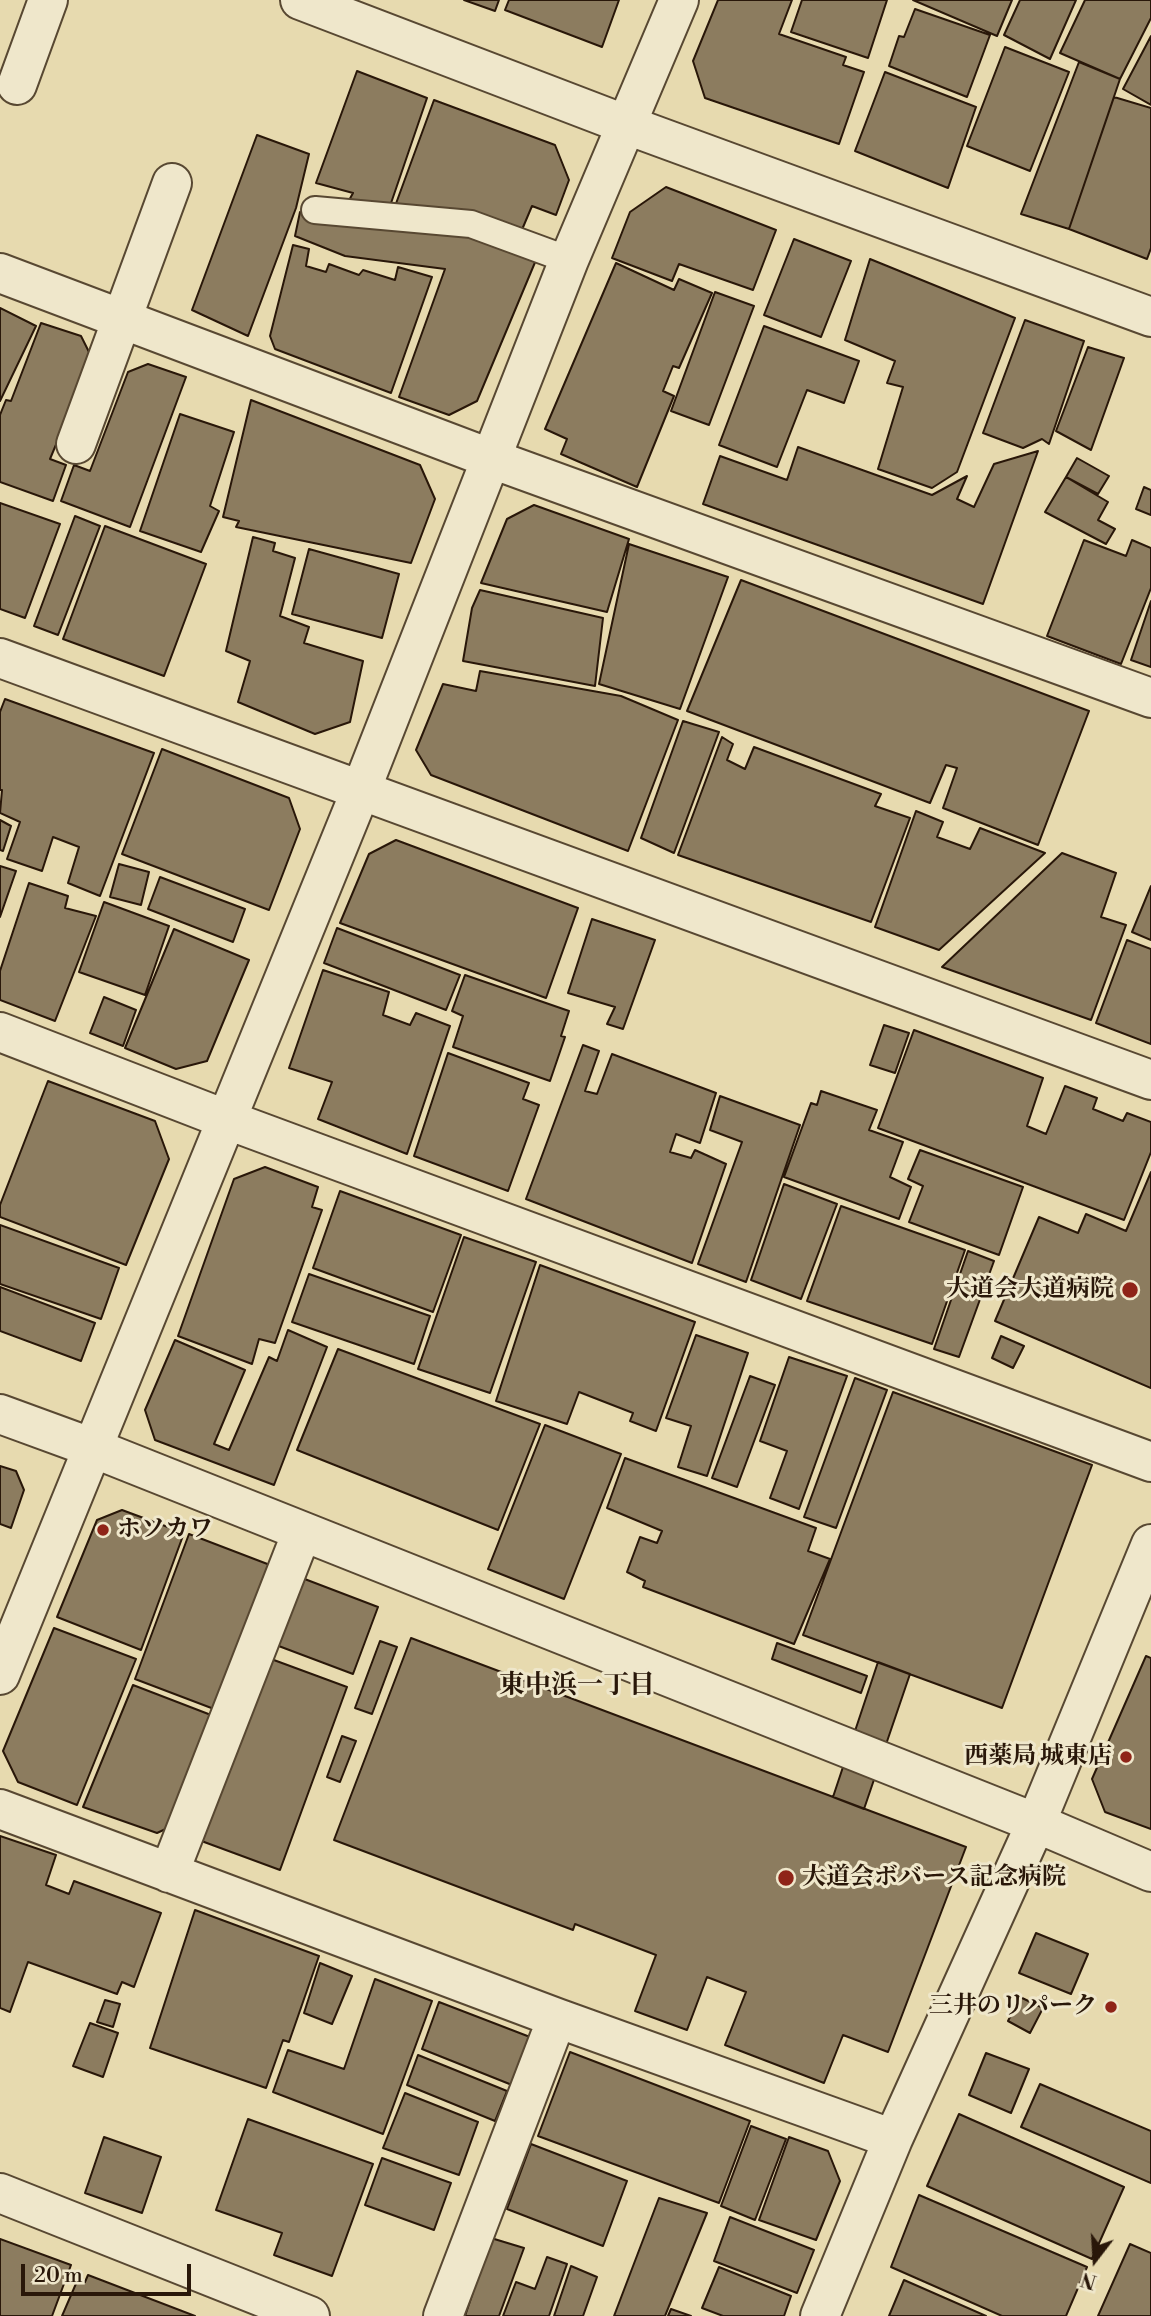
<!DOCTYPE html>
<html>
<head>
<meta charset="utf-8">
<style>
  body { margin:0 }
  #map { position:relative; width:1151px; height:2316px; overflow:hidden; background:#e7daaf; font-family:"Libre Bodoni",serif }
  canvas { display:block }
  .north { position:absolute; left:1060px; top:2225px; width:70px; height:70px; -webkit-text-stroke:5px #efe7cb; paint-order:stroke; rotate:197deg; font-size:19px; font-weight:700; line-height:28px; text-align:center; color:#291709 }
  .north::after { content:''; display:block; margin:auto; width:24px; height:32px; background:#291709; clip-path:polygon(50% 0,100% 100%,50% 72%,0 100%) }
  .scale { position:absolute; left:21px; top:2264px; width:170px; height:32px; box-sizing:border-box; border:4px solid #291709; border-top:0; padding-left:9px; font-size:21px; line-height:24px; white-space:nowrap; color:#291709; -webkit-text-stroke:5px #efe7cb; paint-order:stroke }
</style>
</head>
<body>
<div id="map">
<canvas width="1151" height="2316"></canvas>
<div class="north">N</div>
<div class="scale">20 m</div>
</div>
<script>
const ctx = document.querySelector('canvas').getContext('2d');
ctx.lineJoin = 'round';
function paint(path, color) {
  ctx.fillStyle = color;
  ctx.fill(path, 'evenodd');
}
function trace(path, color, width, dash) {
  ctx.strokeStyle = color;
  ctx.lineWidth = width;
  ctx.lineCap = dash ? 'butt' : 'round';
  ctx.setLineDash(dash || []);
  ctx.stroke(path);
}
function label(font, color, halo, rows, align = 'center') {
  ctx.font = font + ' "Libre Bodoni","Noto Serif JP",serif';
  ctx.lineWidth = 6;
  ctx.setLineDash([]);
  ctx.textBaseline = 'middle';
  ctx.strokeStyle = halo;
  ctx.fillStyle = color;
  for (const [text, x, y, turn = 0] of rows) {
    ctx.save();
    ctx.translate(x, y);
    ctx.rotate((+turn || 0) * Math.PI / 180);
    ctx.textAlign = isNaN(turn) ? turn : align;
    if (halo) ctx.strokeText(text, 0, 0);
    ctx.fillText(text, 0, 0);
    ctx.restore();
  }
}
const building = new Path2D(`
  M464,0h35l-4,11z
  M509,0h110l-17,47 -97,-37z
  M718,0h74l-13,34 67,23 -3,8 21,7 -25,72 -134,-46 -12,-37z
  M802,0h85l-19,58 -77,-26z
  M913,0h99l-15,36z
  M1020,0h56l-26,59 -46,-24z
  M1085,0h66v18l-31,61 -60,-26z
  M915,9l75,26 -23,62 -78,-31 10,-30 5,1z
  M1151,36v69l-28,-16z
  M1005,47l64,25 -39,99 -63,-25z
  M1079,62l41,17 -51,150 -48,-15z
  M357,71l70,27 -38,111 -42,-5 6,-11 -37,-10z
  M885,72l91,35 -28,81 -93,-37z
  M1114,97l37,11v140l-4,11 -78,-30z
  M434,100l121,45 14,35 -13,35 -24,-9 -11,26 -127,-23z
  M257,135l52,19 -13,54 -48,128 -56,-26z
  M666,187l110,43 -23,60 -74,-26 -7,17 -60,-23 18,-46z
  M300,212l170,23 66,25 -59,141 -28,14 -50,-18 46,-128 -100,-13 -50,-20z
  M794,239l57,22 -30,76 -57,-22z
  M293,245l16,4 -3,17 20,6 3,-8 30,11 4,-5 32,10 3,-13 34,10 -41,116 -116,-44 -5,-13z
  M870,259l145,59 -58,154 -25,16 -54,-19 25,-82 -16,-4 8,-22 -50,-21z
  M616,263l58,27 5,-11 33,14 -33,75 -6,-2 -10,25 11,5 -37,91 -76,-33 6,-15 -22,-10z
  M715,292l39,14 -45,119 -38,-14z
  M0,308l36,18 -36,75z
  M1025,320l59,21 -35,103 -7,-5 -19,9 -40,-15z
  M41,323l40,13 11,22 -42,101 16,6 -13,36 -53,-19v-67l6,-15 5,1z
  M764,326l95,35 -15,42 -37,-13 -30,77 -58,-22z
  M1088,347l36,11 -33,92 -35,-19z
  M148,364l38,13 -56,150 -69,-26 13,-36 16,6 38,-99z
  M251,400l169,65 15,34 -24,64 -175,-36 3,-6 -16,-4z
  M180,414l54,18 -24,74 9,5 -18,41 -61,-21z
  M798,447l134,48 35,-19 -10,23 17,8 20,-43 44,-13 -55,153 -280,-100 17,-48 67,24z
  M1077,458l32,18 -11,18 -32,-17z
  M1066,477l42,25 -10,18 17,9 -9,15 -61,-32z
  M1144,487l7,3v25l-15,-6z
  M0,503l60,21 -35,94 -25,-9z
  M534,505l95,34 -22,73 -126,-29 26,-64z
  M75,516l25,10 -42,109 -24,-9z
  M105,526l101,38 -42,112 -101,-37z
  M253,537l22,6 -2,8 22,7 -15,58 29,11 -5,16 59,18 -13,61 -35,12 -77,-32 12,-41 -24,-10z
  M1084,540l42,16 6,-16 19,8v40l-30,76 -74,-28z
  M629,544l99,33 -48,132 -81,-25z
  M309,549l90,25 -17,64 -90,-24z
  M741,580l348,131 -51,134 -95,-37 14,-40 -11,-3 -16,38 -243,-92z
  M480,590l123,28 -8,68 -132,-25 9,-53z
  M1151,601v66l-20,-7z
  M480,671l141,25 57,24 -50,131 -197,-76 -15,-25 27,-66 33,7z
  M5,699l149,54 -54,143 -32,-13 11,-36 -26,-10 -11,34 -35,-12 13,-37 -20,-9 2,-23h-2v-78z
  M683,721l36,11 -45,121 -33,-15z
  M722,737l11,7 -6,16 18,9 9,-22 127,47 -6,12 35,12 -39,104 -193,-67z
  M162,749l127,49 11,31 -31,81 -147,-56z
  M916,811l27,11 -6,15 33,12 10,-21 65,25 -106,97 -64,-23z
  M0,820l11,6 -8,25 -3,-1z
  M396,840l182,68 -32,90 -206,-75 29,-69z
  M1062,853l54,20 -15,44 25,8 -35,95 -149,-53z
  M119,864l30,8 -8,33 -31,-8z
  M0,866l16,5 -16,46z
  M160,877l85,32 -12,33 -85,-33z
  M29,883l39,13 -3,12 31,8 -41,105 -55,-21v-29z
  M1151,886v54l-19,-8z
  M104,902l65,24 -24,69 -66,-23z
  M592,919l63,21 -32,89 -16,-5 8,-17 -47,-14z
  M337,928l123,47 -14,35 -122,-47z
  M174,929l75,31 -42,101 -31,8 -51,-21z
  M1127,940l24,9v95l-55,-21z
  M323,970l66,22 -6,23 27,10 6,-12 34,13 -43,128 -89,-35 14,-37 -43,-14z
  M465,975l104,36 -8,25 4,1 -15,44 -97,-34 10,-31 -11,-5z
  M104,997l32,13 -13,36 -33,-13z
  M884,1025l25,8 -14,40 -25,-8z
  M914,1030l129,48 -16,48 19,8 19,-48 32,12 -4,11 30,12 4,-8 24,9v30l-27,68 -246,-92z
  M583,1045l16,6 -14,40 12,3 15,-40 104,39 -16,50 -24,-9 -6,18 21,6 4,-8 31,14 -34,99 -166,-64z
  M448,1053l81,30 -6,16 16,6 -31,86 -94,-35z
  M48,1081l107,40 14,38 -43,106 -126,-48v-12z
  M821,1091l56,19 -8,20 34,12 -13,35 21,10 -12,32 -115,-42 27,-74 6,2z
  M720,1096l80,29 -54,157 -48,-18 44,-122 -32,-12z
  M920,1150l103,37 -24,68 -90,-33 14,-36 -15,-7z
  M265,1167l53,20 -6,20 10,3 -47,133 -16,-4 -7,25 -74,-28 56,-157z
  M1151,1172v216l-156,-67 44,-104 39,16 8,-19 40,17z
  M784,1184l53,20 -36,95 -50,-19z
  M340,1191l121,44 -28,77 -120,-44z
  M841,1206l124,44 -33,94 -125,-43z
  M0,1225l119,43 -18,51 -101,-35z
  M464,1237l72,25 -46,131 -72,-24z
  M968,1251l26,10 -35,96 -25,-8z
  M540,1265l155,57 -39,109 -26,-10 3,-8 -54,-21 -12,32 -71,-23z
  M309,1274l121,42 -16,48 -122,-42z
  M0,1287l95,36 -14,38 -81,-30z
  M288,1330l39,17 -53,138 -119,-45 -10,-30 30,-70 70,30 -31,74 15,6 40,-93 8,4z
  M696,1335l52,18 -41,123 -29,-9 13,-41 -25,-8z
  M1001,1336l23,10 -11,22 -21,-10z
  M338,1349l202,75 -42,106 -201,-80z
  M789,1357l58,19 -48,133 -29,-11 17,-47 -27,-10z
  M750,1376l25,9 -38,102 -25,-9z
  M855,1378l32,12 -51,138 -32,-11z
  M893,1392l199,73 -90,243 -199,-73z
  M545,1425l76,29 -57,145 -76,-30z
  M625,1458l191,70 -8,23 22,8 -36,85 -151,-57 2,-6 -18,-9 13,-35 17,6 5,-12 -55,-23z
  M0,1466l16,5 8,19 -13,38 -11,-4z
  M122,1510l62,23 -43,117 -84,-33 40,-97z
  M189,1534l81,31 -56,144 -79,-30z
  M302,1578l76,29 -25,67 -77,-29z
  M54,1628l82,31 -59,146 -59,-23 -15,-31z
  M411,1638l555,209 -78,205 -45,-17 -19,48 -99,-38 21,-53 -39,-15 -20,53 -52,-19 21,-56 -81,-31 -2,6 -239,-90z
  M380,1641l17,6 -25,67 -17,-6z
  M777,1643l90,33 -6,17 -89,-34z
  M263,1656l84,31 -67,183 -84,-31z
  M1146,1656l5,2v171l-46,-17 -13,-33z
  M878,1662l32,12 -46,135 -31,-12z
  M133,1685l78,30 -41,112 -13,6 -74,-26z
  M342,1736l14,5 -16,41 -13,-5z
  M0,1836l56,19 -10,30 23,9 5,-13 87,32 -27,74 -12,-5 -5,12 -89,-32 -18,50 -10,-4z
  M195,1910l124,46 -30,86 -6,-2 -17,48 -116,-40z
  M1036,1933l52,21 -17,40 -52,-21z
  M320,1963l32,13 -20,48 -28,-11z
  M375,1979l57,22 -49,133 -110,-42 15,-42 56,19z
  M1020,1997l23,11 -13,25 -22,-12z
  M105,2000l15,4 -7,23 -16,-5z
  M439,2002l91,35 -18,48 -90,-36z
  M90,2023l28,10 -15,44 -30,-11z
  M570,2052l180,69 -31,82 -181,-67z
  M986,2053l43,16 -18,44 -42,-18z
  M418,2055l89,36 -12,30 -88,-36z
  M1040,2084l111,47v52l-130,-56z
  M405,2093l73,29 -19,53 -76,-27z
  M959,2114l165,73 -32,72 -165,-73z
  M248,2119l125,45 -41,112 -58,-21 8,-22 -66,-23z
  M751,2126l35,13 -31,81 -34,-14z
  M104,2137l57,20 -19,56 -57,-20z
  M789,2137l39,14 12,30 -24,59 -57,-20z
  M531,2144l96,37 -24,65 -96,-37z
  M382,2158l69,25 -17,47 -69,-25z
  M919,2195l168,72 -21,49h-64l-111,-49z
  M659,2198l48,15 -42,103h-51z
  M730,2217l84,33 -17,43 -83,-32z
  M491,2238l33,10 -25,68h-34z
  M0,2239l71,26 -19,51h-52z
  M1130,2244l21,9v63h-53z
  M547,2257l20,7 -18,52h-46l13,-34 19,7z
  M571,2266l26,11 -14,39h-29z
  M719,2267l72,29 -7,20h-61l-21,-8z
  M88,2275l107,41h-133l16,-37 7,3z
  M904,2280l82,36h-97z
  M671,2309l20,7h-23z`);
const service = new Path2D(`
  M315,210l156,14 98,36`);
const minor = new Path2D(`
  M17,85l31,-85
  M0,273l492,186 659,239
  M76,444l96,-261
  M0,658l1151,422
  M0,1032l225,87 926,343
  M0,1414l93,34 943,375 115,49
  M0,1675l361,-885 208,-530 110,-260
  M0,1809l557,209 336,121
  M169,1873l133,-341
  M443,2316l114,-298
  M820,2316l73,-177 143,-316 115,-279`);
const tertiary = new Path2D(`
  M300,0l327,125 524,192
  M0,2193l310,123`);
const markers = [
  [1130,1290,9,"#8f2418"],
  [103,1530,7,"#8f2418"],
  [1126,1757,7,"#8f2418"],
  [786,1878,9,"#8f2418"],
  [1111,2007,7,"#8f2418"]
];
const poiNames = [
  ["大道会大道病院",1114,1290],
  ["ホソカワ",117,1530,"left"],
  ["西薬局 城東店",1112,1757],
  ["大道会ボバース記念病院",802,1878,"left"],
  ["三井のリパーク",1097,2007]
];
const neighbourhoodNames = [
  ["東中浜一丁目",577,1687]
];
paint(building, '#8c7c5f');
trace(building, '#291709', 2);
trace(service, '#584832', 30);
trace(minor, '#584832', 42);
trace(tertiary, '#584832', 42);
trace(service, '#efe7cb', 26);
trace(minor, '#efe7cb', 38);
trace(tertiary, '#efe7cb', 38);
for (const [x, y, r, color] of markers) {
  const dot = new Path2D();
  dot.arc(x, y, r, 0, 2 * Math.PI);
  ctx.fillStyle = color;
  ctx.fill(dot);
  trace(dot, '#efe7cb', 2.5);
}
label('bold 24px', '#291709', '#efe7cb', poiNames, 'right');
label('bold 26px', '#291709', '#efe7cb', neighbourhoodNames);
</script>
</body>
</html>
